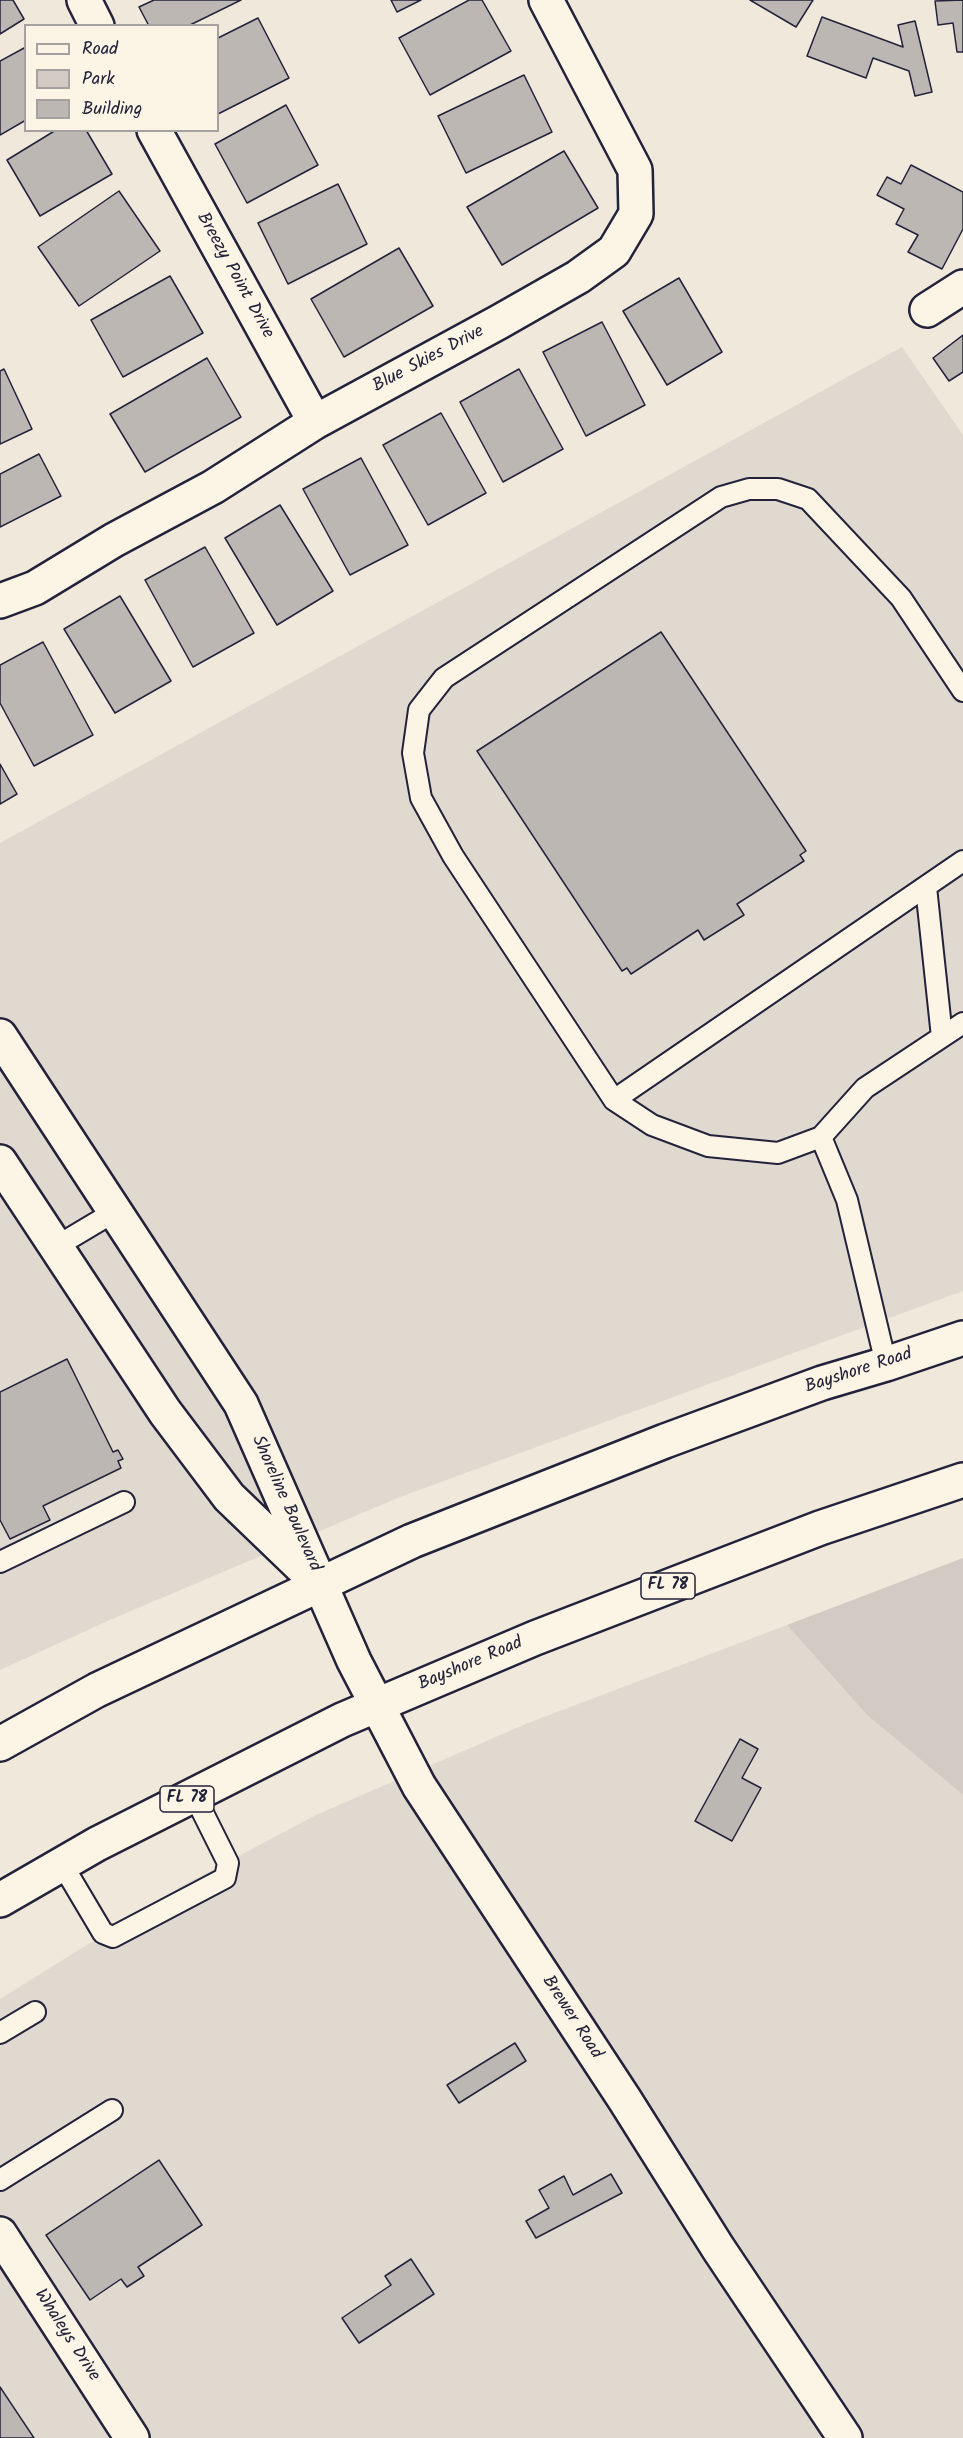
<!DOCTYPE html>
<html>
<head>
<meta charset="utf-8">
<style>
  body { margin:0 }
  #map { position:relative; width:963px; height:2438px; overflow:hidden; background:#efe8db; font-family:Kalam,sans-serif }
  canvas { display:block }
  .legend { position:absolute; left:24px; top:24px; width:195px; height:108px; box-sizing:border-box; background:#fcf5e5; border:2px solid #a5a1a1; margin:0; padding:8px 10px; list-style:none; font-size:18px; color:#22223b }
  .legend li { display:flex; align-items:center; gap:12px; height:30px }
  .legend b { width:30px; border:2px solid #a5a1a1 }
</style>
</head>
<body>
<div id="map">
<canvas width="963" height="2438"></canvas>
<ul class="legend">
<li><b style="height:8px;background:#fcf5e5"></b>Road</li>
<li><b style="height:16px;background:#d1cbc3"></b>Park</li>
<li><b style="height:16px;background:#bcb7b3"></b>Building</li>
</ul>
</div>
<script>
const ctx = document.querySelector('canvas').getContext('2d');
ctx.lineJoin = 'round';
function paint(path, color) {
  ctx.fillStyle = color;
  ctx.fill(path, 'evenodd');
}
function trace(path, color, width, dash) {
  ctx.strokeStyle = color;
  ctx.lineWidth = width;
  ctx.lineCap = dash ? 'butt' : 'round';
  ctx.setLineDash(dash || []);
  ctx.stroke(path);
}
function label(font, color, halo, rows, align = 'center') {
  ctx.font = font + ' Kalam,sans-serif';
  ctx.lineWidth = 4.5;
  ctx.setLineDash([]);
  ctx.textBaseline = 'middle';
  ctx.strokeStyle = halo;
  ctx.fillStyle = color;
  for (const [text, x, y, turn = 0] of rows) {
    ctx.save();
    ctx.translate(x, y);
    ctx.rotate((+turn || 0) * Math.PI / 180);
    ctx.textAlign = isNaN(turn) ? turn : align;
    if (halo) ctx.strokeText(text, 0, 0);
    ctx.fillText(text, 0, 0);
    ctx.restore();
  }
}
const built = new Path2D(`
  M902,347l61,88v856l-563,206 -288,122 -112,51v-827z
  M787,1625l80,90 96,80v643h-963v-439l180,-112 136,-72 212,-92z`);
const green = new Path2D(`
  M963,1558v237l-96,-80 -80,-90z`);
const building = new Path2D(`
  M0,0h13l11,19 -24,15z
  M154,0h87l-53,26h-39l-10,-19z
  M391,0h30l-24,12z
  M469,0h13l29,51 -81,44 -31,-57z
  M750,0h63l-17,27z
  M963,0v52h-6l-4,-29 -15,2 -3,-24z
  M822,17l81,30 -5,-22 17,-4 17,71 -17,4 -6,-25 -36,-13 -7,20 -59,-22z
  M258,18l31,60 -71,36v-76z
  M26,47v73l-26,15v-74z
  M524,75l28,57 -86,41 -28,-57z
  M286,105l32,60 -71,38 -32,-59z
  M56,130h30l26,44 -72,42 -33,-56z
  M564,151l34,57 -96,57 -35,-58z
  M911,165l52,27v37l-21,40 -34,-17 10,-17 -22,-11 8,-15 -27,-14 10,-18 14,7z
  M338,184l29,60 -79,40 -30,-61z
  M119,191l41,60 -81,55 -41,-59z
  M399,248l34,58 -89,51 -33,-58z
  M170,276l33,57 -80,44 -32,-57z
  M679,278l43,74 -55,33 -44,-74z
  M602,322l43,83 -59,31 -43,-84z
  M963,335v37l-14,9 -16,-23z
  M207,358l34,59 -96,55 -35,-58z
  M4,369l28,60 -32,15v-73z
  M519,369l44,80 -60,33 -43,-80z
  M441,413l45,80 -58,32 -45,-80z
  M39,454l22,42 -61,31v-53z
  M361,458l47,87 -58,30 -47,-86z
  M280,505l53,86 -56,34 -52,-87z
  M205,547l49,86 -61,34 -48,-87z
  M120,596l51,85 -56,32 -51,-84z
  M661,632l145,219 -6,4 4,6 -67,43 7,11 -40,25 -6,-10 -67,44 -4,-6 -5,3 -145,-220z
  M43,642l50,93 -59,31 -34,-63v-38z
  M0,764l17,30 -17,10z
  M67,1359l46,93 5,-2 5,9 -5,2 3,7 -78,38 7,14 -40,19 -10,-19v-128z
  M740,1739l18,10 -16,29 19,10 -29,53 -37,-20z
  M515,2043l11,18 -67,42 -12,-18z
  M159,2160l43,65 -64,42 6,9 -17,11 -6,-8 -31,21 -44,-65z
  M611,2174l11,19 -86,45 -10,-17 23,-13 -10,-18 25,-14 9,19z
  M411,2259l23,35 -75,49 -17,-25 49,-33 -6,-9z
  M0,2387l34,51h-34z`);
const service = new Path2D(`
  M963,861l-349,239 38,25 56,21 70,7 43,-16 44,-49 98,-65
  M926,887l16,150
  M614,1100l-161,-244 -32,-58 -8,-45 6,-43 25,-32 277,-181 28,-8h29l30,10 93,99 62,93
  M821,1137l26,63 39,164
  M57,1246l57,-34
  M0,1562l124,-60
  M62,1864l41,69 10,4 112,-59 3,-15 -34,-68
  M0,2033l35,-21
  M0,2180l112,-70`);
const minor = new Path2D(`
  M84,0l13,26
  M154,130l161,292
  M927,310l36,-23
  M0,601l35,-13 79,-48 99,-53 102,-65 184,-100 79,-45 36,-26 22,-37 -1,-44 -89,-170
  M0,1036l241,368 113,257 65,125 206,314 93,148 127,190
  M0,1162l165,250 64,85 79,76
  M0,2234l132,204`);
const primary = new Path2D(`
  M0,1744l97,-54 315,-149 253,-100 157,-58 64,-19 77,-26
  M0,1900l97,-56 245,-124 193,-82 285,-110 143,-48`);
const shields = [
  [668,1586,54],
  [187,1799,54]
];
const shieldNames = [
  ["FL 78",668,1586],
  ["FL 78",187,1799]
];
const streetNames = [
  ["Breezy Point Drive",234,276,61],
  ["Blue Skies Drive",429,360,-28],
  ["Bayshore Road",859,1372,-18],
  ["Shoreline Boulevard",285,1504,66],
  ["Bayshore Road",471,1665,-23],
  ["Brewer Road",571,2018,57],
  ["Whaleys Drive",66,2336,57]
];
paint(built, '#e0d9cf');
paint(green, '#d1cbc3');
paint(building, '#bcb7b3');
trace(building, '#22223b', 1.5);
trace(service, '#22223b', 24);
trace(minor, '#22223b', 38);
trace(primary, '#22223b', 38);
trace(service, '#fcf5e5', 20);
trace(minor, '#fcf5e5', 33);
trace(primary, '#fcf5e5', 33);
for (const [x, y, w] of shields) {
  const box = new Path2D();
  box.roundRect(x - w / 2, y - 13, w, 26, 4.5);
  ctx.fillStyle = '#fcf5e5';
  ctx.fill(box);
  trace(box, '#22223b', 1.5);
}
label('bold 16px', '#22223b', null, shieldNames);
label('18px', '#22223b', '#fcf5e5', streetNames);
</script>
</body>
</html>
